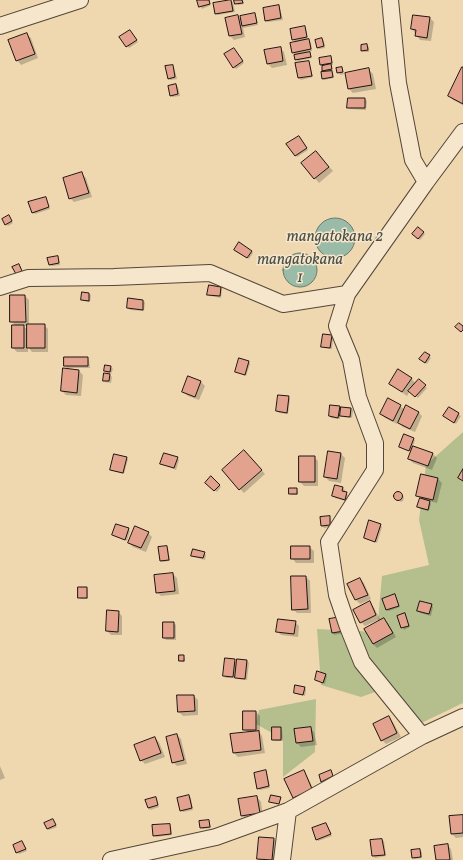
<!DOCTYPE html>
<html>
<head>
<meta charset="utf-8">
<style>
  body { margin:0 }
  canvas { display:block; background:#efd8b0 }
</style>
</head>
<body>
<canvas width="463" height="860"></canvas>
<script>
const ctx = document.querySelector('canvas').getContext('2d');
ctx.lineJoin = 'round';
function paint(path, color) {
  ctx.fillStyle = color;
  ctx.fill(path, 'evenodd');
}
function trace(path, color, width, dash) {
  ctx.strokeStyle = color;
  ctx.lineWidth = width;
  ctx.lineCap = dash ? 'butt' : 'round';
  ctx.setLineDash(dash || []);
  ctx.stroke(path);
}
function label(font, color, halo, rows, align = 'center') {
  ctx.font = font + ' Vollkorn,serif';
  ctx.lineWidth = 3;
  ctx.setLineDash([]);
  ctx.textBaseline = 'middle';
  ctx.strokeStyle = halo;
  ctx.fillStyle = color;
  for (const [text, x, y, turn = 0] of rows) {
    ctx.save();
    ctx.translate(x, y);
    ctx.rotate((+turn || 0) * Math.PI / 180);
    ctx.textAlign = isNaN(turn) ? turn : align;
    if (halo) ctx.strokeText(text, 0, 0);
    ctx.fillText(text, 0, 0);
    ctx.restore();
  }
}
const green = new Path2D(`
  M463,432v271l-52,25 -33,-37 -17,6 -40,-12 -4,-56 60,3 5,-56 47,-11 -10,-45 7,-55z
  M316,699l-1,53 -32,25v-38l-27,-15 3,-14z`);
const water = new Path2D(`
  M315 238a20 20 0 1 1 40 0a20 20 0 1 1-40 0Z
  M283 270a17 17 0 1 1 34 0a17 17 0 1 1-34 0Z`);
const shadow = new Path2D(`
  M198,0h11l2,5 -9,4z
  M235,0h8l1,4 -6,1z
  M231,1l2,1 2,10 -18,3 -1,-2z
  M279,7l1,1 3,12 -15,2 -2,-1z
  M255,14l1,2 2,9 -15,3 2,9 -11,3 -4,-4 8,-20 4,5z
  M430,18l4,4 -3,19 -11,-1 -8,-11z
  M304,28l2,1 2,11 3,2 1,9 -4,1 3,3 1,3 -14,3 -2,-2 -1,-5 -3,-2 4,-9 -3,-4z
  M132,33l6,9 -9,6 -8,-10z
  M26,34l5,4 7,20 -17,7 -4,-5z
  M322,39l2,2 1,7 -6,1 -2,-2z
  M367,46l2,1v5h-5l-2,-1z
  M280,48l4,4 3,13 -15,3 -4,-4z
  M236,51l8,12 -8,6 -2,-2z
  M330,57l2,2 1,6h-2l2,6h-2l2,2 1,5 -10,2 -1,-2 3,-5 -5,-8z
  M309,62l1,2 3,13 -12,3 -2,-2 -3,-14z
  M173,66l1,1 3,12 -7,1 -1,-2z
  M342,68l2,6 -4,1 -2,-6z
  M463,68v37l-10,-5 -4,-5z
  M369,70l4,4 3,15 -23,4 -4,-4z
  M176,85l2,2 2,9 -8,1 -2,-2z
  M365,99l2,2 -1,9 -16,-1 -2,-2z
  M300,139l8,11 -11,7 -9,-12z
  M320,156l13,15 -14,12 -17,-20z
  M82,174l4,4 6,19 -18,5 -4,-4z
  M45,198l5,11 -15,5 -2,-2z
  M10,218l3,5 -5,3 -2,-2z
  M418,228l7,6 -5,6 -7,-6z
  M251,251l2,2 -4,6 -12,-7z
  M57,257l2,2 1,6 -8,1 -2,-1z
  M221,287l1,2 -1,9 -11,-2 -2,-2z
  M83,293l6,1 2,1 -1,7 -6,-1 -2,-2z
  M25,296l4,4v25h15l4,4v23h-16l-4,-5v5h-11l-4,-4 3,-22 -5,-5zM23,326h5v4z
  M143,301l2,1 -1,9 -14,-1 -2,-2z
  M331,336l2,2 -1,11 -8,-1 -2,-2z
  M425,353l6,5 -4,6 -5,-3z
  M65,358h22l2,2 1,8h-23l-2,-2z
  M249,362l1,2 -4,12 -10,-4z
  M111,367l2,2 -2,5 -3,-1 4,4 -1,6 -6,-1 -1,-2 5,-5 -4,-4z
  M79,371l4,4 -2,21 -15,-1 -4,-4z
  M411,378l5,6 3,-3 8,7 -9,10 -8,-7 -3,5 -17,-12z
  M201,382l4,4 -6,14 -11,-4 -5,-4z
  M288,397l2,2 -2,15 -9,-1 -2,-2z
  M400,406l5,4 13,2 4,4 -7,16 -12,-5 -5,-5 -1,2 -12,-6 -4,-4z
  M339,407l3,2 9,-1 2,2 -1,8 -9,-1 -3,-2v4l-9,-1 -1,-2z
  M449,408l12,8 -5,8 -12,-8z
  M413,439l2,1 -2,6 20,8 4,4 -5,12 -19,-7 -4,-4 5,-7 -13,-5z
  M341,454l4,4 -4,25 -12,-2 -4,-4z
  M248,455l17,19 -21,19 -4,-4z
  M314,457l4,4v25h-14l-4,-4z
  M126,458l2,1 -4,15 -11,-3 -2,-2z
  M177,458l2,2 -3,10 -14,-6z
  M211,477l10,10 -4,5 -11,-9z
  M438,479l4,4 -5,20 -8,-2 2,3 -2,7 -9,-2 -1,-2 2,-8 -4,-4z
  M336,486l7,2 2,2 -1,3 4,2 -2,6 -11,-3 -1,-2z
  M296,489l2,2v4h-7l-1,-2z
  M398,492l6,5 -1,4 -2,1 -6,-5 1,-4z
  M329,517l2,2 1,8 -8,1 -2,-2z
  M380,525l2,2 -5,16 -12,-5z
  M128,529l2,2 -3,10 -14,-6z
  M148,533l4,4 -6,15 -13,-5 -4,-4z
  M167,547l1,1 2,13 -8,1 -1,-2z
  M309,547l5,4v12h-18l-4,-5z
  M204,553l2,2 -1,5 -11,-3 -2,-2z
  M173,574l4,4 2,16 -18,2 -4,-4z
  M306,577l4,4 1,32h-14l-4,-4z
  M360,579l4,4 7,16 -11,5 -4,-4 -7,-16z
  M87,588l1,2v9h-7l-2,-2z
  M395,596l5,11 -11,4 -2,-1z
  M369,602l4,4 7,13 -15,7 -4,-4z
  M432,605l1,2 -2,9 -11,-3 -2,-2z
  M118,612l4,4v19h-11l-4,-4z
  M405,614l5,13 -6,3 -6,-13z
  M383,619l5,4 8,14 -19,11 -4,-4z
  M330,620l15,13 -11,2 -1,-2z
  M295,622l4,4 -1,11 -17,-2 -4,-4z
  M174,623l2,2v15h-10l-2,-2z
  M183,656l2,2v4h-3l-2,-1z
  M234,660l4,4 9,-3 2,2 -2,17 -9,-1 -3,-3v2h-9l-2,-2z
  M325,674l2,2 -2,8 -9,-4z
  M305,688l1,2 -1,6 -8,-2 -2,-1z
  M194,696l4,4v15l-15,1 -4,-4z
  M256,712l4,4v17l2,3 3,17 -27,4 -4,-4 -3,-18 17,-2 -4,-4z
  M389,717l4,5 8,15 -15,7 -4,-4z
  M281,728l1,2 1,11h-8l-2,-1z
  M310,728l4,4 3,13 -16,2 -4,-4z
  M177,735l4,4 6,25 -10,2 -4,-4z
  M155,738l4,4 6,15 -20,7 -4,-4z
  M0,766l5,12 -5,2z
  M265,771l2,2 3,15 -10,2 -2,-2z
  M330,771l4,7 -10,5 -2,-2z
  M303,772l4,4 9,18 -18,8 -4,-4 -8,-18z
  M189,796l2,2 2,12 -10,2 -2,-2z
  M257,797l4,5 2,15 -17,2 -4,-4z
  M155,798l4,9 -9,3 -2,-2z
  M463,816v21l-7,1 -4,-4z
  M209,821l1,2 1,5 -8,1 -2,-1z
  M54,822l3,5 -8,3 -1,-1z
  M326,824l6,12 -14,5 -1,-2z
  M170,825l1,2 1,8 -16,2 -2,-2z
  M274,839l4,4 -2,17h-17l-1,-1z
  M382,840l2,1 2,15 -11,2 -2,-2 -2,-15z
  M22,842l5,9 -8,3 -2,-2z
  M447,845l4,4 2,11h-16z
  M420,851l2,1v6l-8,1 -1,-2z`);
const building = new Path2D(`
  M197,0h12l1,4 -11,3z
  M231,0l2,11 -18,3 -2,-11z
  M234,0h8l1,3 -8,1z
  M279,5l2,13 -16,3 -2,-13z
  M255,13l2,10 -15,3 -2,-10z
  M238,15l4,19 -13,2 -4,-18z
  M413,15l17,2 -3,21 -12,-2 1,-6 -5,-1z
  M305,26l2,11 -15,3 -2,-11z
  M130,30l7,10 -11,7 -7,-10z
  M27,33l8,21 -19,7 -8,-21z
  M322,38l2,8 -7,2 -2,-8z
  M309,39l2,10 -19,4 -2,-10z
  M367,44l1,6 -7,1v-6z
  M281,47l2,14 -16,3 -3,-14z
  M234,48l9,13 -10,7 -9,-14z
  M310,52l1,5 -16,3 -1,-5z
  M331,56l1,7 -12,2 -1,-7z
  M309,61l3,15 -14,2 -3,-15z
  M331,64l1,5 -10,2v-5z
  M173,65l2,12 -7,2 -3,-13z
  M342,67l1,5 -6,1 -1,-5z
  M462,67h1v37l-15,-8z
  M369,68l3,17 -24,4 -3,-16z
  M332,71l1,6 -11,2 -1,-7z
  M176,84l2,10 -8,2 -2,-10z
  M348,98h17v10h-18z
  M299,136l8,12 -12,8 -9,-12z
  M316,151l13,16 -15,12 -13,-16z
  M82,172l7,21 -20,6 -6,-21z
  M46,197l3,10 -17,6 -4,-11z
  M9,215l3,6 -7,4 -3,-6z
  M418,227l6,5 -6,7 -6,-5z
  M239,242l13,9 -5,7 -13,-8z
  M58,256l1,7 -10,2 -2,-7z
  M19,264l3,7 -6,3 -4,-7z
  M209,285l12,2 -1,9 -13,-1z
  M82,292l7,1v8l-8,-1z
  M10,295h15l1,27h-16z
  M128,298l15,2v10l-16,-2z
  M459,323l4,3v4l-2,2 -6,-5z
  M27,324h18v24h-18z
  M12,325h12v23h-12z
  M323,334l9,1 -2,13 -9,-1z
  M425,352l5,3 -5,8 -6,-4z
  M64,357h24v9h-24z
  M239,358l10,3 -4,14 -10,-3z
  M105,365l6,1 -1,6 -6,-1z
  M63,368l16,2 -2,23 -16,-2z
  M398,369l14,9 -10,14 -13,-8z
  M104,373l6,1 -1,7h-6z
  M188,376l13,5 -6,16 -13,-5z
  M419,379l7,6 -11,12 -7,-6z
  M278,395l11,1 -2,17 -11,-2z
  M388,398l13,7 -8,16 -13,-7z
  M330,405l10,1 -2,12 -9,-2z
  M406,405l13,7 -9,17 -12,-6z
  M341,407l10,1 -1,9 -10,-1z
  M449,407l10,6 -5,10 -11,-7z
  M404,434l10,4 -5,13 -10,-4z
  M413,446l20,7 -5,13 -20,-7z
  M244,450l18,20 -23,20 -17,-20z
  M328,451l13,2 -4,26 -13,-2z
  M164,453l14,4 -4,11 -14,-4z
  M114,454l13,3 -4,16 -13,-3z
  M299,456h16v26h-16z
  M463,469v12l-5,-3z
  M421,474l17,4 -5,22 -17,-4z
  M211,476l9,9 -6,6 -9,-8z
  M335,485l8,2 -1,4 5,1 -2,8 -13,-4z
  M289,488h8v6h-8z
  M393.5 496a4.5 4.5 0 1 1 9 0a4.5 4.5 0 1 1-9 0Z
  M420,498l10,3 -2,9 -11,-3z
  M330,516v9l-9,1 -1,-9z
  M369,520l12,4 -6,18 -11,-4z
  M116,524l13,4 -4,12 -13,-5z
  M135,526l14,6 -8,16 -13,-5z
  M167,546l2,14 -9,1 -2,-14z
  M291,546h19v13h-19z
  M193,549l12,3 -2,6 -12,-2z
  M173,573l2,18 -19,2 -2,-18z
  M291,576h15l2,33 -16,1z
  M360,578l8,17 -13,5 -8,-16z
  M78,587h9v11h-9z
  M395,594l4,12 -13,4 -4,-11z
  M370,601l6,14 -16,8 -7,-13z
  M420,601l12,3 -3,10 -12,-3z
  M107,610l12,1 -1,21 -12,-1z
  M405,613l4,13 -8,2 -4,-12z
  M341,617l3,14 -12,2 -3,-14z
  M384,618l9,15 -20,11 -9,-15z
  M278,619l18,2 -2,13 -18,-2z
  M163,622h11v16h-11z
  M179,655h5v6h-5z
  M225,658l10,1 -2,18 -10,-1z
  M237,659l10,1 -2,19 -10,-1z
  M317,671l9,3 -3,9 -8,-3z
  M295,685l10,2 -2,8 -9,-2z
  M177,695h17l1,16 -17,1z
  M243,711h13v19h-13z
  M389,716l8,17 -16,8 -8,-17z
  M272,727h9v13h-9z
  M311,727l2,14 -17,2 -2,-14z
  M259,731l2,19 -28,3 -3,-19z
  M177,734l7,26 -12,3 -6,-26z
  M155,737l6,16 -21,8 -6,-16z
  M266,770l3,16 -12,3 -3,-16z
  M304,770l8,19 -19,9 -9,-19z
  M331,770l2,6 -12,6 -2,-7z
  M189,795l3,13 -12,3 -3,-13z
  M271,795l10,2 -2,7 -10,-2z
  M257,796l3,17 -19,3 -3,-17z
  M156,797l2,8 -10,3 -3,-8z
  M463,815v18l-12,1 -2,-18z
  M53,819l3,6 -9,4 -3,-6z
  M209,820l1,7 -10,1 -1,-7z
  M326,823l5,11 -15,6 -4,-12z
  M170,824l1,10 -18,2 -1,-11z
  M259,837l15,1 -2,22 -15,-1z
  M382,839l3,16 -13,1 -2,-16z
  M22,841l4,8 -10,4 -3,-8z
  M448,844l2,16h-14l-2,-14z
  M420,849l1,8 -9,1 -1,-8z`);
const minor = new Path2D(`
  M390,0l8,83 15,77 13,22
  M0,26l80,-26
  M0,287l28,-9 86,-1 96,-4 73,31 64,-10 79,-112 37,-50
  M347,294l-10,32 14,34 7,37 17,46v27l-46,72 8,53 11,32 14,35 60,74
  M111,860l105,-23 72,-26 134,-75 41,-19
  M282,860l6,-49`);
const waterNames = [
  ["mangatokana 2",335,238],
  ["mangatokana",300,261],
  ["1",300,279]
];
paint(green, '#b5bf8e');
paint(water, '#9abba7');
trace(water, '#6a796b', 1);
paint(shadow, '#0003');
paint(building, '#e2a28d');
trace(building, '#211510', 1);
trace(minor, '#544638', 18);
trace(minor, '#f5e6cc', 16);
label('italic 16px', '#4b4f45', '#f5e6cc', waterNames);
</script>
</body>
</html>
